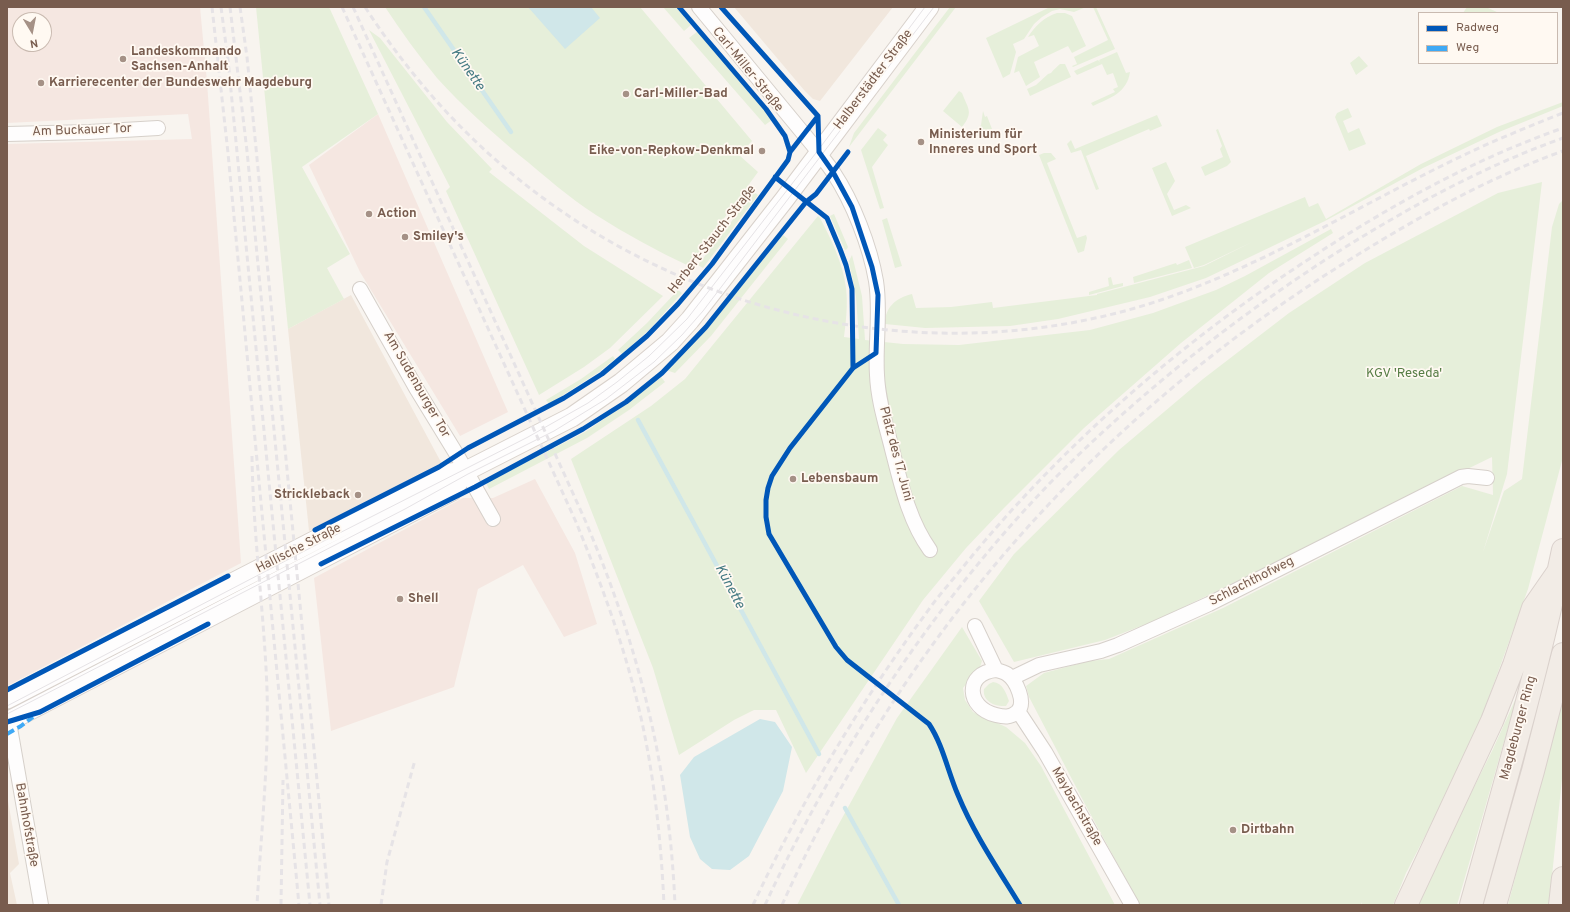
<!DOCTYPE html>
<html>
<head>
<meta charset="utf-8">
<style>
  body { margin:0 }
  #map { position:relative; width:1570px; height:912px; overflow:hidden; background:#f8f4ef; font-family:Overpass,sans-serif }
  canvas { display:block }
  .frame { position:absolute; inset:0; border:8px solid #785c4e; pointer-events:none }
  .legend { position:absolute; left:1418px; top:12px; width:140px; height:52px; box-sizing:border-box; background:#fff9f2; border:1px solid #c9bab0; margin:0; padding:5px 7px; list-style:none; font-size:12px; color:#785c4e }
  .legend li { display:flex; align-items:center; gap:8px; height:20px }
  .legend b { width:20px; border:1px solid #c9bab0 }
  .north { position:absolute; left:12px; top:12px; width:40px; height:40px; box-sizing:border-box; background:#fff9f2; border:1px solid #c9bab0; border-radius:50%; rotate:170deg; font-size:11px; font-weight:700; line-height:16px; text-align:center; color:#785c4e }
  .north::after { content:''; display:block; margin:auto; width:14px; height:18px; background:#a59186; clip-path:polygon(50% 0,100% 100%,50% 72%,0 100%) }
</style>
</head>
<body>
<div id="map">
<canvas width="1570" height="912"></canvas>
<div class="frame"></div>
<ul class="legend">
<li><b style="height:5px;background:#0057b8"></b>Radweg</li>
<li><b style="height:5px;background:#3fa9f5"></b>Weg</li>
</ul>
<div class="north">N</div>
</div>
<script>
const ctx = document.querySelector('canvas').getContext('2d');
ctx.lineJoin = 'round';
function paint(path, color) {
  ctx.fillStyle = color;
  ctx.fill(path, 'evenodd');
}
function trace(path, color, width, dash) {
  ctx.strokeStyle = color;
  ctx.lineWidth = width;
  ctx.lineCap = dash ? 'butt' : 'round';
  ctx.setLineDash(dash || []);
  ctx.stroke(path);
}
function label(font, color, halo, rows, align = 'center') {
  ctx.font = font + ' Overpass,sans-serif';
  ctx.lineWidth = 3.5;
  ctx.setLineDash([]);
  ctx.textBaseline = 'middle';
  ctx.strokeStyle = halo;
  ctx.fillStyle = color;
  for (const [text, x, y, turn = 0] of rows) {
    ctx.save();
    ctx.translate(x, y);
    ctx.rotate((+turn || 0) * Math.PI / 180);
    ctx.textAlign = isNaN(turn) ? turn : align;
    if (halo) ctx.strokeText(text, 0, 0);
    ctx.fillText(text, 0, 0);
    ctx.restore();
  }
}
const residential = new Path2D(`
  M734,7h159l-73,94 -7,-2 -9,-9z
  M351,295l91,169 -133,67 -21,-202z
  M7,795l12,69 -9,9 7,32h-10z`);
const commercial = new Path2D(`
  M7,7h193l7,75 34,481 -234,123v-542l185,-5 -4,-25 -181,9zM20,20h24v24h-24z
  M378,114l130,298 -48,24 -100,-164 -51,-107z
  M535,479l40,74 22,71 -33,13 -41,-72 -45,24 -24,98 -123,44 -17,-153 149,-80h30z`);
const green = new Path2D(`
  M256,7h73l49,107 -76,53 48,87 -23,14 17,31 -56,30z
  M385,7h255l112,134 -13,14 19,17 -69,94c-32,-15 -63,-32 -93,-51 -27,-17 -52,-40 -77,-60 -28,-24 -57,-49 -82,-77 -19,-23 -36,-47 -52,-71z
  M663,7h13l15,18 -7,6z
  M950,7h6l-107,140 5,-14z
  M1050,7h36l-12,5 -14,-3 -8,2 -10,6 -8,7 -10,15 -11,5 3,8 -6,22 -7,4 -17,-40z
  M1093,7h3l19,42 -42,18 -1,-1 5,-2 -3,-7 34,-17z
  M1467,7h19l13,6h-36z
  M1057,13h8l7,3 14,30 -14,7 -4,-7 -34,16 6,15 -14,9 -7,-15 -5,2 4,-16 21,-11 -5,-11 -6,2c7,-11 16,-20 29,-24z
  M369,30l11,8 67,84 45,47 -3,3 95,74 79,50 -53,52 -26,19 -45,28 -93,-204 4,-4z
  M698,31l62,73 12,16 -7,5 -76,-87z
  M1117,52l9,21 4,-1c-3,21 -20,26 -37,34l-2,-3 24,-11 -2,-3 5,-2 -5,-14 -6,2 -5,-11 -25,11 -3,-4 24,-11 2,2 -1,-2z
  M1359,56l9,10 -12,9 -6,-12z
  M1060,64h5l6,13 -41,19 -3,-7 9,-4 12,-11 3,-1c3,-4 6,-6 9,-9z
  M959,91l3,2c6,16 12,19 0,34l-19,-16z
  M1563,102v4l-64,26 -76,36 -98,53 -119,57 -56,19 -92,22 -48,7 -85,2 -40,-4c0,-17 11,-26 27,-30l4,14 35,-1 41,-5 1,6 104,-13v-1l107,-28 48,-24 -48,23 -10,3 -9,-21 120,-50 4,10 9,-4 8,16 95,-55 76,-37z
  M1348,108l4,9 -9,4 5,12 11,-5 7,16 -17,7 -14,-34 2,-4z
  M983,111l2,6 2,-1 5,13 -20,9 9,-13z
  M1157,115l5,11 -12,5 -1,-2 -63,27 13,33 -3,1 -15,-40 -10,3 -4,-9 4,-4 4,9z
  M878,128l9,7 -4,5 5,5 -16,22 12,41 -4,1 -19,-59z
  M1218,129l13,33 -4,4 -22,10 -4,-9 22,-10 -3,-8 2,-3 -6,-16z
  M1044,153h7l5,6 -9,4 30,75 9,-3 1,3 -3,13 -6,2 -39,-98z
  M1166,162l9,19 -8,13 7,16 12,-5 5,3 -19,8 -20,-48z
  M1542,182l-35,292 -24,78 21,-61 18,-12 30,-252 7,-23 4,-4v257l-35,132 -57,158 -65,126 -13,32h-31v-3l-1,3h-221l-54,-99 -57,-109 -3,-11 18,-13 45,-12 20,-2 114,-51 239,-122 31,9 -1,-38 -333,162 -54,21 -91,22 -35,-61 35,-47 105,-104 84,-71 86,-66 76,-50 133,-70z
  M754,192l4,3 -55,73 -5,-3z
  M834,214l14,33 -1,2 -2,1 -15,-34z
  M818,216l2,2c11,21 23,45 26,70 2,16 0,33 -2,49l15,2 -3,-42 -7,-36 3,-6 10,41 3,44 38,4 56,1 131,-15 63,-17 63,-23 29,-14 86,-47 2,4 -64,40 -88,70 -97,85 -80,80 -38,40 -43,52 -117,173 -30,-63h-22l-20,10 -55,35 -26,-87 -82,-209 80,-53 34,-27z
  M887,218l15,48 -7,2 -13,-48z
  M783,235l5,4 -77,97 -36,37 -9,-3 41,-41z
  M1189,260l3,8 -58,15 -1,-6 43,-14 1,2z
  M1111,277l2,8 10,-2v3l-34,9v-3l20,-6 -1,-8z
  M678,290l4,3 -32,36 -28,25 -4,-4 29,-27z
  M613,356l2,3 -16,13 -50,32 -3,-4 35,-21z
  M661,377l4,5 -36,28 -42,28 -98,51 -3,-6 99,-51 41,-28z
  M962,627l20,34 -2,6 -17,21 2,12 8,12 33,15 19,16 16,23 74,139h-318l38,-74 62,-113z
  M993,682c10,1 13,11 16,19l-3,5c-11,1 -24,-5 -22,-17l5,-5z
  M1563,693v76l-14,136h-41z
  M1515,700h1l-59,205h-39l33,-72 42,-84z`);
const water = new Path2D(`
  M528,7h63l9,11 -35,31z
  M760,719l15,3 17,25 -9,44 -34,65 -19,14 -18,-1 -12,-10 -10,-22 -10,-62 14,-18z`);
const stream = new Path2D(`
  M424,7l87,125
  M638,420l181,334
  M845,808l54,97`);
const minor = new Path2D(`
  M699,7l118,143c5,8 11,14 16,22 20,30 37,74 43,109 5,31 -1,63 1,94 1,25 9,50 15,74 9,35 17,72 38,101
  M7,134l82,-2 69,-4
  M360,289l56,99 41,67 36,64
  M975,626l21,44
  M996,670c4,1 8,2 11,4 9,6 20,29 10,38 -7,6 -13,5 -21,3 -30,-7 -32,-42 0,-45z
  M1012,678l27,-13 62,-14 17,-6 91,-41 252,-127 7,-1 19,2
  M1018,711l27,41 87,153
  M7,723l3,5 31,177`);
const secondary = new Path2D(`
  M7,699l437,-225 22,-3 106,-54 49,-34 49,-41 20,-22 94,-120 145,-193
  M7,722l445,-231 14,-20`);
const trunk = new Path2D(`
  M1406,905l86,-184 22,-56 19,-57 25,-36
  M1471,905c33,-118 67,-235 92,-355
  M1495,905l38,-134 30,-117
  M1560,905l3,-27`);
const tram = new Path2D(`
  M7,706l307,-160 214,-109 60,-34 29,-21 32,-26 38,-37 132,-170 106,-142
  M7,714l398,-205 63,-35 86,-43 52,-32 48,-37 28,-27 21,-24 231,-304`);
const rail = new Path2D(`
  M212,7l16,146 71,752
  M221,7l7,53 9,92 73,753
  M230,7l17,144 73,754
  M240,7l7,50 9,91 73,757
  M342,7l234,515c25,61 48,123 63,187 15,64 22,130 25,196
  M353,7l232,513c54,127 84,246 90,385
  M365,7c30,46 64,89 103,127 178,176 448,245 687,168 115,-38 217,-105 326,-155 27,-12 54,-23 82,-34
  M252,456c1,78 12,155 15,233 2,72 -6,144 -10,216
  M281,905l2,-125
  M381,905l6,-43 28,-102
  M753,905c48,-103 107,-202 174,-293 11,-16 24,-30 36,-45 98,-121 218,-225 349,-310 78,-51 162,-98 251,-129
  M765,905c70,-152 170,-303 286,-423 83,-84 176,-158 274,-222 75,-48 154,-92 238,-122
  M782,905c123,-273 317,-491 572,-648 66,-41 136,-80 209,-106`);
const quiet = new Path2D(`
  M7,734l14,-8 12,-9`);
const cycleway = new Path2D(`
  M679,7l87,102 19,27 5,16
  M721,7l97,109 1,36 14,20 19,35 20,60 6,28 -2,58 -23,15 -63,80 -18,28 -4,12 -2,12v17l3,17 67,113 11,13 82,64c14,21 19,48 29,71 16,39 40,74 62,110
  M775,177l52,41 13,31 6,16 6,24 1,79
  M315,530l124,-63 29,-19 96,-50 38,-24 45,-38 31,-32 34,-40 76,-104 2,-8 28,-36
  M321,564l154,-77 108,-58 43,-27 36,-29 44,-46 100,-125 10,-8 32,-42
  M7,690l221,-114
  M7,722l33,-10 168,-88`);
const markers = [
  [123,59,4,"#a59186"],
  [41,83,4,"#a59186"],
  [626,94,4,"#a59186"],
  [921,142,4,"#a59186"],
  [762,151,4,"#a59186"],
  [369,214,4,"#a59186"],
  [405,237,4,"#a59186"],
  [793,479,4,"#a59186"],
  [358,495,4,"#a59186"],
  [400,599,4,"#a59186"],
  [1233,830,4,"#a59186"]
];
const poiNames = [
  ["Landeskommando",131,52],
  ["Sachsen-Anhalt",131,67],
  ["Karrierecenter der Bundeswehr Magdeburg",49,83],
  ["Carl-Miller-Bad",634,94],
  ["Ministerium für",929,135],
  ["Inneres und Sport",929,150],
  ["Eike-von-Repkow-Denkmal",754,151,"right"],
  ["Action",377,214],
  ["Smiley's",413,237],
  ["Lebensbaum",801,479],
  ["Strickleback",350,495,"right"],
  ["Shell",408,599],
  ["Dirtbahn",1241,830]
];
const streetNames = [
  ["Carl-Miller-Straße",747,70,51],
  ["Halberstädter Straße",874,80,-53],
  ["Am Buckauer Tor",82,131,-2],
  ["Herbert-Stauch-Straße",713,240,-52],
  ["Am Sudenburger Tor",416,385,60],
  ["Platz des 17. Juni",895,454,75],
  ["Hallische Straße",299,549,-27],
  ["Schlachthofweg",1252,582,-27],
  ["Magdeburger Ring",1519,728,-75],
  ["Maybachstraße",1076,807,60],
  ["Bahnhofstraße",26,825,80]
];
const parkNames = [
  ["KGV 'Reseda'",1404,374]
];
const waterNames = [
  ["Künette",467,70,55],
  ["Künette",729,587,62]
];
paint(residential, '#f1e7dd');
paint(commercial, '#f5e7e1');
paint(green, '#e6efda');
paint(water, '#d0e7e9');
trace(stream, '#d0e7e9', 4.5);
trace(minor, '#d6d0ca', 16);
trace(secondary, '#d8d1cb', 21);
trace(trunk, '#dad1cc', 24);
trace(minor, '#fefdfd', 14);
trace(secondary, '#fefdfd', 19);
trace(trunk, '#f2ece6', 22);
trace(tram, '#e6e3e6', 1);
trace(rail, '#e6e3e6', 3, [6, 4]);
trace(quiet, '#3fa9f5', 4, [8, 4]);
trace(cycleway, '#0057b8', 5);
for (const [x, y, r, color] of markers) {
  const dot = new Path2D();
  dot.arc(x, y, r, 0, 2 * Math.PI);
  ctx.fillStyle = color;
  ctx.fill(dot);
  trace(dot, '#fff9f2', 1.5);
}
label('bold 13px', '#785c4e', '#fff9f2', poiNames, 'left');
label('13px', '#785c4e', '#fff9f2', streetNames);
label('13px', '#577d45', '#fff9f2', parkNames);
label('italic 14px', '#447a83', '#fff9f2', waterNames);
</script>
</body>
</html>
